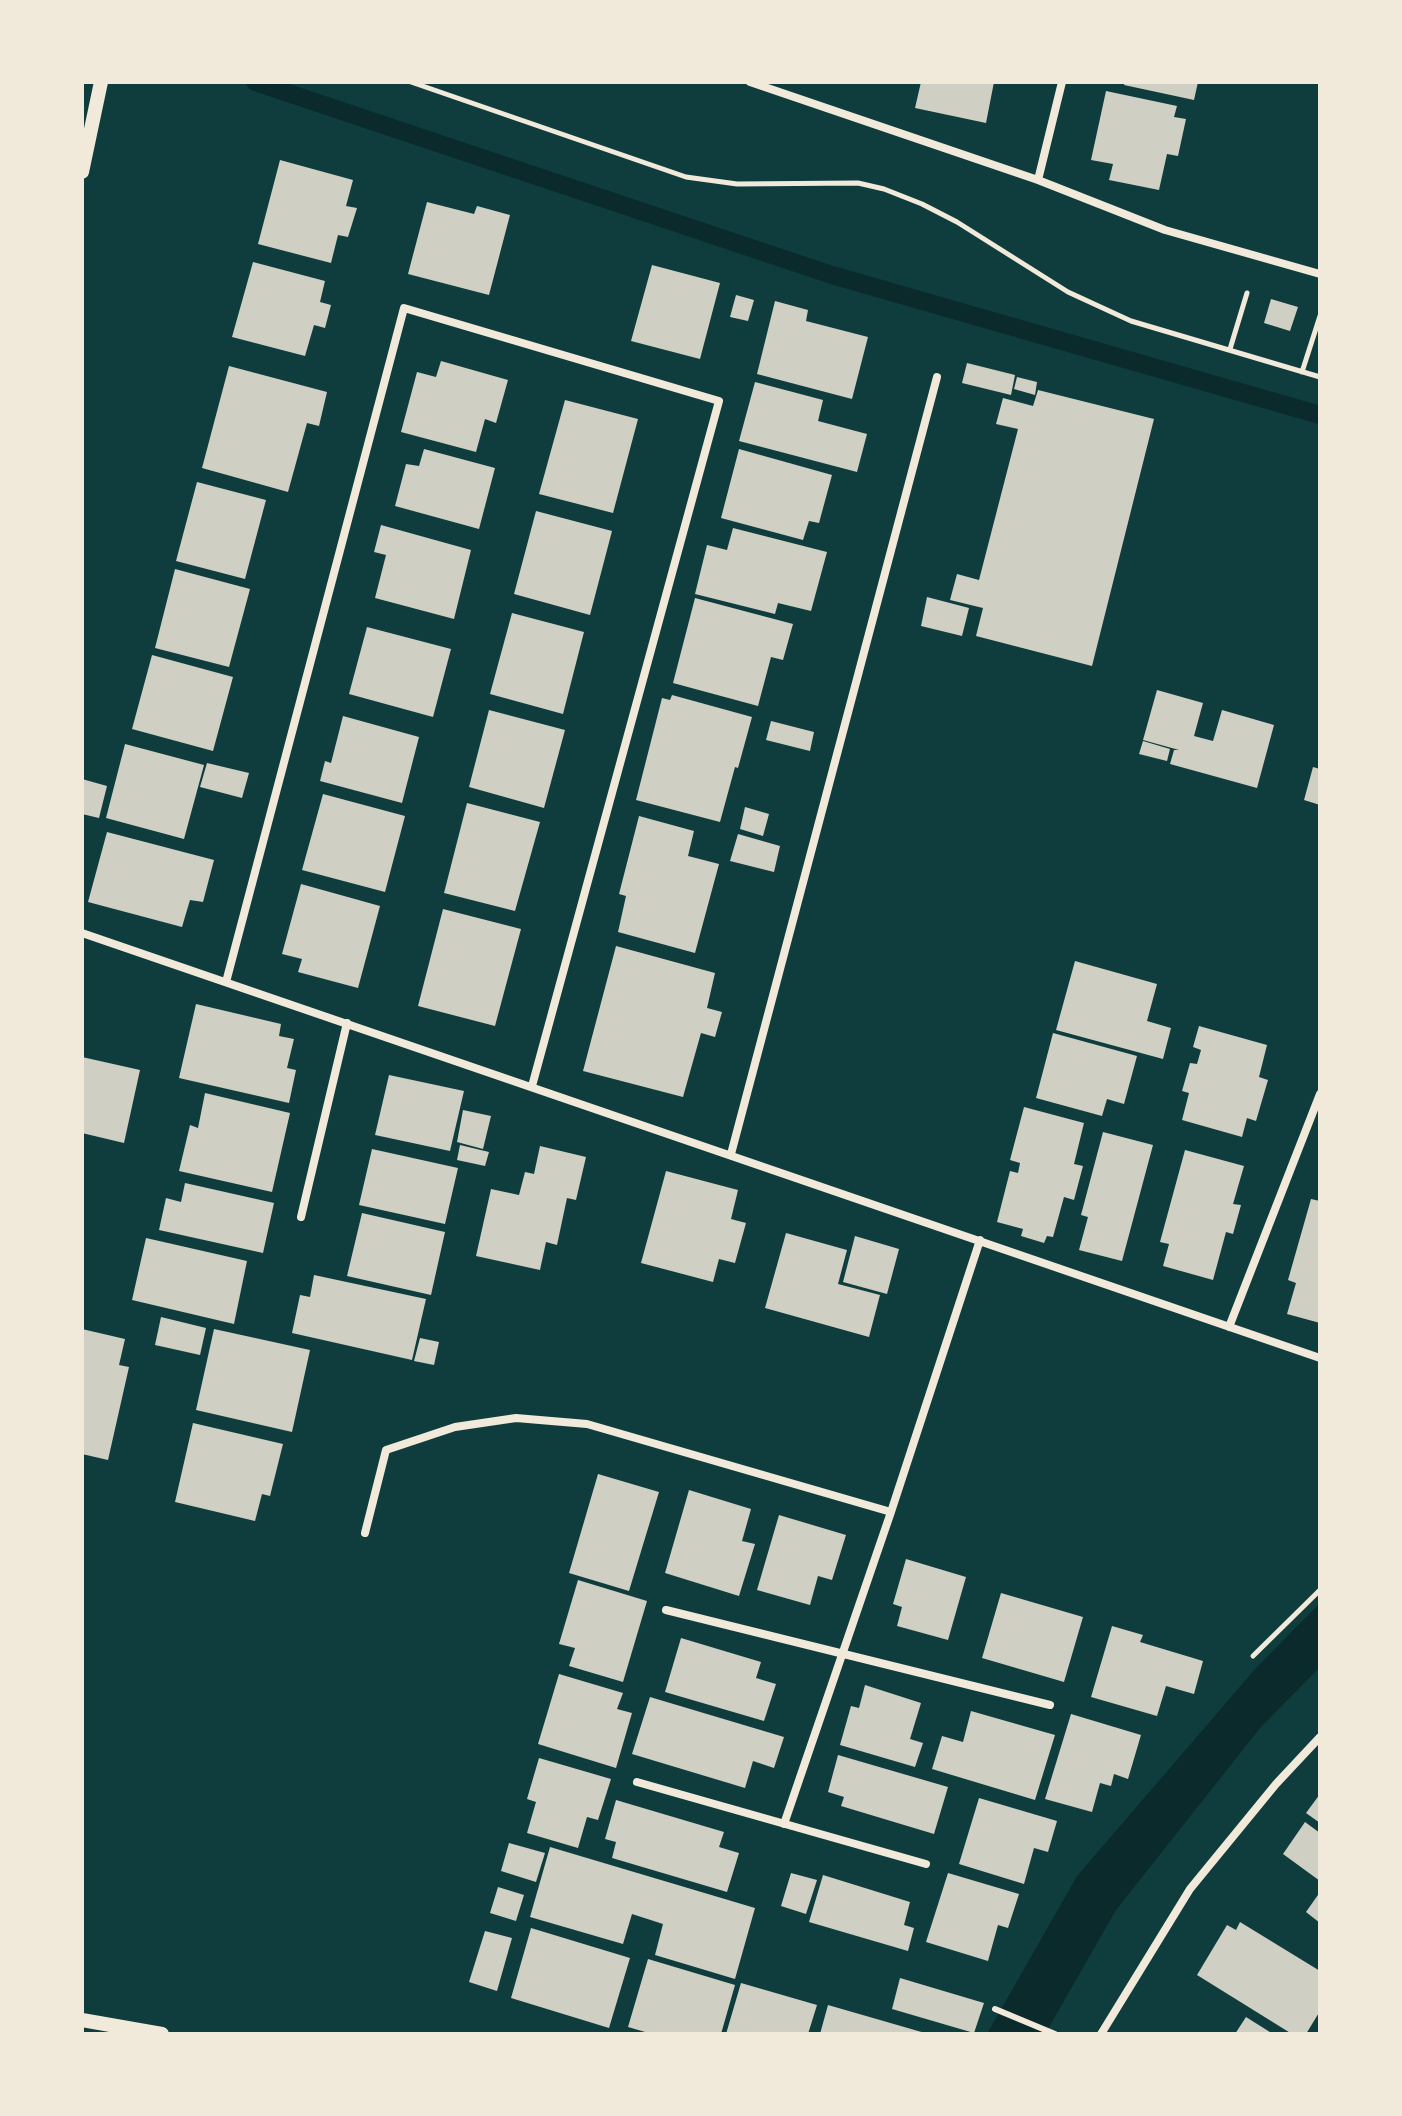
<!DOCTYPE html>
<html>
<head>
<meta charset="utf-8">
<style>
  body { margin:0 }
  #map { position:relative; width:1402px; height:2116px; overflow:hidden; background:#0f3d3e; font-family:"Sofia Sans Condensed",sans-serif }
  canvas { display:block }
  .frame { position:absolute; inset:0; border:84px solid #f1e9da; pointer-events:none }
</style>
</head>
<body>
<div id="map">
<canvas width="1402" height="2116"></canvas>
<div class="frame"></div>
</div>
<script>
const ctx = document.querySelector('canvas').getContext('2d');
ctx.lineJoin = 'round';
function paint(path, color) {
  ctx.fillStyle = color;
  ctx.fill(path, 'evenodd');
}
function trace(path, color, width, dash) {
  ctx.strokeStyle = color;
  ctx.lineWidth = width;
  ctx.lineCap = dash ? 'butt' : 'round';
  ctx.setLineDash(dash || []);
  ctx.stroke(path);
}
const water = new Path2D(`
  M1320,1603v64l-60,61 -144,182 -71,124h-58l90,-158 179,-208z`);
const stream = new Path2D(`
  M255,82l577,193 488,140`);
const building = new Path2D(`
  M921,82h73l-8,41 -71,-15z
  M1125,82h73l-4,18 -70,-15z
  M1106,91l71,15 -3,11 12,2 -8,37 -11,-2 -8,36 -50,-10 4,-16 -22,-4z
  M280,160l73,20 -7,26 11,2 -9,29 -10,-2 -7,28 -73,-19z
  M427,202l47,12 3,-8 33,9 -21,80 -81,-21z
  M253,262l72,19 -5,21 11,3 -6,23 -11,-3 -9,31 -73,-19z
  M652,265l68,18 -20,76 -69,-18z
  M736,295l18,5 -6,21 -18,-4z
  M1271,299l27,8 -8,24 -26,-8z
  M775,301l33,9 -2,11 62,16 -16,62 -95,-25z
  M441,361l67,19 -12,43 -11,-4 -9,33 -75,-20 16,-60 19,5z
  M967,363l48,12 -4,20 -49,-12z
  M229,366l98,26 -8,34 -12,-3 -19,69 -86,-24z
  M1017,377l20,5 -2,13 -21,-6z
  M755,382l68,18 -5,21 49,13 -10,38 -118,-31z
  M1038,390l116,29 -62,247 -116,-30 7,-28 -33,-8 7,-26 22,6 39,-151 -22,-5 7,-26 30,8z
  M565,400l73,19 -25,94 -74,-19z
  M424,449l71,19 -16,61 -84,-23 11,-42 13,2z
  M739,449l93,26 -13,48 -10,-2 -6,19 -82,-22z
  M197,482l69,18 -21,79 -69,-18z
  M536,511l76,20 -22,84 -76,-21z
  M381,525l90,25 -17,69 -79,-21 11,-43 -12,-3z
  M733,528l94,24 -16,59 -33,-8 -3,11 -80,-20 12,-49 20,5z
  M175,569l75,20 -21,78 -74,-19z
  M927,597l42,11 -7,28 -41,-10z
  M695,598l98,26 -10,36 -12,-3 -13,49 -85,-23z
  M512,613l72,19 -21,82 -73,-20z
  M367,627l84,22 -18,68 -84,-23z
  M152,655l81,22 -20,74 -81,-22z
  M1157,690l46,13 -9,33 19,5 9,-31 52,15 -17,63 -87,-24 4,-14h5l-36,-10z
  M672,695l80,22 -14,51 -3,-1 -15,55 -84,-22 26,-102 8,2z
  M489,710l76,20 -21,78 -75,-21z
  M343,716l76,21 -17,66 -82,-22 5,-20 6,2z
  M771,721l43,11 -4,19 -44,-11z
  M1143,741l27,8 -3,12 -28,-7z
  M125,744l79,21 -20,74 -78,-21z
  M207,763l42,10 -7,25 -42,-11z
  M1313,767l7,2v36l-16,-5z
  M82,779l25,7 -8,32 -17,-4z
  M323,794l82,22 -20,76 -83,-22z
  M467,803l73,19 -25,89 -71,-18z
  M745,807l24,7 -6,22 -23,-7z
  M639,816l55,15 -6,25 31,8 -24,89 -77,-21 8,-36 -7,-2z
  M107,832l107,28 -11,42 -13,-2 -8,27 -94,-25z
  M738,834l42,12 -6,26 -44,-11z
  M301,884l79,22 -22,82 -60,-16 4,-13 -20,-5z
  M443,909l78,20 -26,97 -77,-20z
  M616,946l99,27 -8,35 15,4 -7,25 -14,-4 -18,64 -100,-26z
  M1075,961l82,23 -10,37 24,7 -8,31 -107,-29z
  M196,1004l85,20 -2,12 15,3 -7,29 9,2 -7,33 -110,-25z
  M1199,1026l68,19 -8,32 9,3 -12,41 -9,-3 -5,19 -60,-17 7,-27 -7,-2 8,-28 7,1 4,-14 -8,-3z
  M1053,1033l84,23 -13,48 -17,-5 -5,17 -66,-18z
  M82,1057l58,13 -16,73 -42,-10z
  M389,1075l75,16 -14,60 -75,-16z
  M205,1093l85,20 -18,79 -93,-21 11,-46 8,3z
  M1024,1107l60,16 -10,41 9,2 -9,34 -10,-3 -11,40 -6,-1 -3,7 -23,-7 2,-7 -26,-7 13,-51 8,2 2,-10 -10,-3z
  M463,1110l28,6 -8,33 -26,-7z
  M1103,1132l50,13 -31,116 -43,-11 9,-33 -7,-2z
  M460,1145l29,7 -4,14 -28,-6z
  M540,1146l46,11 -10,43 -9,-2 -10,47 -11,-3 -6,28 -64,-14 15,-67 28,6 6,-23 9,2z
  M372,1149l86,19 -13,56 -86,-19z
  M1185,1150l59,16 -11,38 8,1 -8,29 -7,-2 -13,48 -50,-14 6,-22 -9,-2z
  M666,1171l72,19 -7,29 15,4 -11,40 -16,-4 -6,23 -72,-19z
  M185,1183l89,20 -11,50 -104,-23 7,-32 15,4z
  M1311,1199l9,2v122l-33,-9 9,-31 -8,-3z
  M362,1213l83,19 -14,63 -84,-19z
  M786,1233l61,17 -9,34 42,11 -11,42 -104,-29z
  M855,1236l44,13 -12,45 -44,-12z
  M146,1238l101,23 -13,63 -102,-24z
  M314,1275l112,24 -14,61 -120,-27 8,-38 10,2z
  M161,1317l45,11 -6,27 -45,-10z
  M82,1329l43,10 -6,26 10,2 -21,93 -26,-6z
  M214,1329l96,21 -18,82 -96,-22z
  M420,1338l19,4 -5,23 -20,-4z
  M193,1423l90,21 -13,52 -8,-2 -7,27 -80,-19z
  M598,1474l61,18 -30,99 -60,-18z
  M689,1490l62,19 -9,32 13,3 -16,52 -74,-23z
  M779,1515l67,20 -14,45 -14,-4 -8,29 -53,-15z
  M906,1559l60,18 -18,63 -51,-14 5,-19 -9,-3z
  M578,1580l69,21 -24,81 -54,-16 6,-18 -16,-4z
  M1001,1593l82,24 -19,65 -82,-24z
  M1112,1626l31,9 -3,7 63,19 -9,33 -28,-8 -9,30 -66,-19z
  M681,1638l80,24 -5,16 20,6 -12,37 -99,-29z
  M559,1674l64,19 -6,16 15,4 -16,55 -78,-24z
  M865,1685l56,18 -11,36 13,4 -8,24 -75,-22 11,-39 8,2z
  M650,1697l134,40 -10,31 -21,-7 -8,27 -113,-34z
  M971,1711l84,24 -20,65 -103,-31 10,-33 21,6z
  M1071,1714l70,21 -13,44 -14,-5 -3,12 -11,-3 -8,29 -47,-13z
  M838,1755l110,32 -14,47 -93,-28 3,-9 -16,-5z
  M539,1758l72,21 -13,41 -11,-3 -9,31 -51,-15 9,-31 -9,-3z
  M1320,1794v29l-14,-10z
  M979,1798l78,23 -9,31 -14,-4 -10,36 -65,-20z
  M616,1800l108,32 -5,15 20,6 -12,39 -115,-34 4,-16 -11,-3z
  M1305,1822l15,11v48l-37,-27z
  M509,1843l36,10 -9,29 -35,-11z
  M550,1847l205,61 -20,71 -80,-24 8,-31 -31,-10 -9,30 -93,-27z
  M791,1873l26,7 -11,34 -25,-8z
  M948,1873l71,21 -11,34 -10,-3 -10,36 -62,-19z
  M823,1875l87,27 -6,23 10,3 -6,23 -99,-29z
  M498,1887l26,8 -8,26 -26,-8z
  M1320,1892v31l-14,-11z
  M1240,1922l80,49v40l-14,23h-14l-95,-59 30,-50 9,5z
  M531,1928l99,30 -21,70 -98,-30z
  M485,1931l27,7 -15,53 -28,-9z
  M648,1959l87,26 -14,49h-69l-24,-7z
  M900,1978l84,25 -10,30 -82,-24z
  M741,1983l76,22 -9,29h-82z
  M828,2005l97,28v1h-105z
  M1246,2017l27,17h-38z`);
const path = new Path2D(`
  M411,82l275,95 51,7 121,-1 26,6 38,15 35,18 111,70 63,29 189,56
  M1230,349l17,-56
  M1302,372l18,-56
  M1253,1656l67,-66`);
const service = new Path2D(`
  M995,2009l60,25`);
const minor = new Path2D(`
  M750,82l288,98 127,50 155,44
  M1038,180l24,-98
  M82,933l1238,425
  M226,982l178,-674 315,93 -187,685
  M731,1154l206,-777
  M301,1217l46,-194
  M1229,1327l91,-233
  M365,1533l21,-83 69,-23 61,-9 71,6 304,88
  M666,1610l384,95
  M637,1782l289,82
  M784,1824l107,-312 89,-272
  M1101,2034l89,-145 86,-105 44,-47`);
const tertiary = new Path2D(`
  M82,172l19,-90
  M82,2020l80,14`);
paint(water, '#0a2a2b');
trace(stream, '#0a2a2b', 18);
paint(building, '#cfcfc3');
trace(path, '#f1e9da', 5);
trace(service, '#f1e9da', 6);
trace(minor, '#f1e9da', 8);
trace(tertiary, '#f1e9da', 14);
</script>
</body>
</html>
